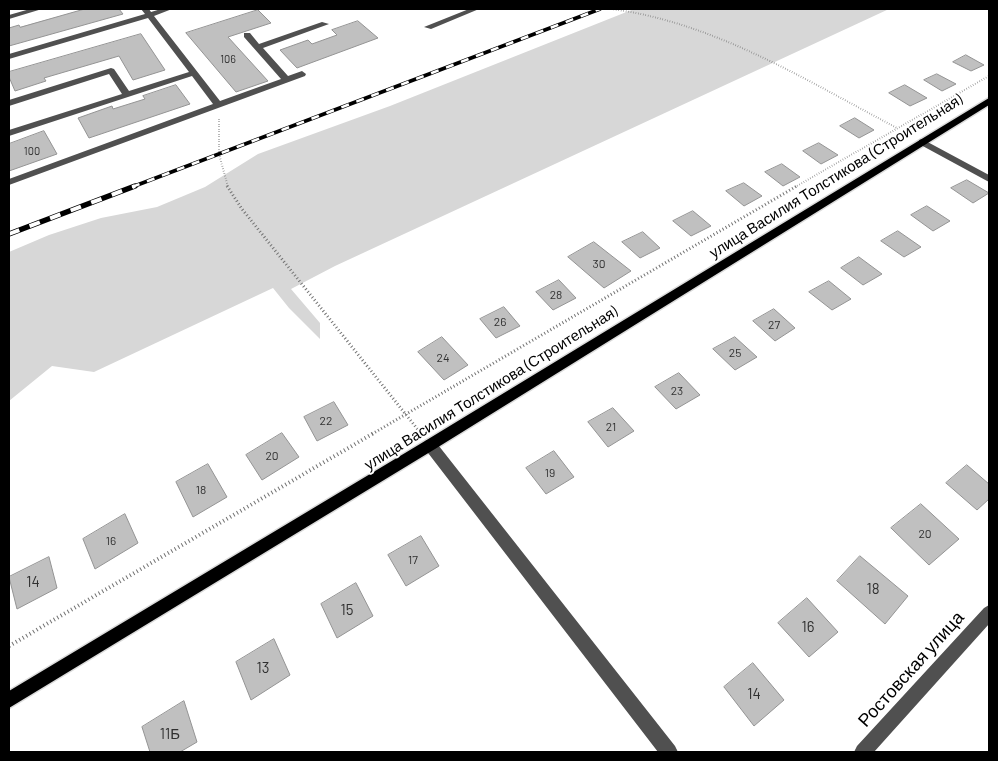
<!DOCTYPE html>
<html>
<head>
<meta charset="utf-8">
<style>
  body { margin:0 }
  #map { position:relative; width:998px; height:761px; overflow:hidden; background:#fff; font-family:Barlow,sans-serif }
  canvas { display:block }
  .frame { position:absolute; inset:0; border:10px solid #000; pointer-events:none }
</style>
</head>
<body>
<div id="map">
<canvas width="998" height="761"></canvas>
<div class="frame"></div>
</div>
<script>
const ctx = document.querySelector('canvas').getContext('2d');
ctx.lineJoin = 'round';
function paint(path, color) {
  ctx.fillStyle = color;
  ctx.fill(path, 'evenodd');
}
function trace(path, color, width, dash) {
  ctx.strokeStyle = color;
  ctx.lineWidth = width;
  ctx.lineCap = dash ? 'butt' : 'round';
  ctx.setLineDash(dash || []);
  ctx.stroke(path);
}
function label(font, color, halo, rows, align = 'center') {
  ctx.font = font + ' Barlow,sans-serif';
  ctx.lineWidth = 4;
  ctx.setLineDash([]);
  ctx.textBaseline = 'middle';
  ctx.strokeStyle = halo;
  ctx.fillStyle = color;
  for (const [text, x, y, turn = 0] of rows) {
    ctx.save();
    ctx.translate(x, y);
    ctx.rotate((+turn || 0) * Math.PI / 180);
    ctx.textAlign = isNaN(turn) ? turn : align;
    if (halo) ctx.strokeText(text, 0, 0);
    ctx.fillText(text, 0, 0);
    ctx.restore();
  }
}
const green = new Path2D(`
  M634,9h255l-554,257 -44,23 29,34v16l-31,-31 -16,-20 -179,84 -42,-6 -43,35v-149l40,-17 52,-17 56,-11 48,-20 53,-33 132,-48z`);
const building = new Path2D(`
  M85,9h34l4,5 -114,32v-18l10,-3 1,2z
  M258,10l13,13 -43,14 40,44 -32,11 -50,-59z
  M358,21l20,17 -81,30 -17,-18 28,-10 4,4 25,-9 -5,-5z
  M141,34l24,36 -32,10 -14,-24 -75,22 2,3 -31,10 -6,-14v-5z
  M966,55l18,10 -13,6 -18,-9z
  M937,74l19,10 -14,7 -18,-11z
  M176,85l14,19 -101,34 -11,-20 34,-12 1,3 32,-10 -2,-3z
  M905,85l22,13 -17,8 -21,-13z
  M855,118l19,12 -15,8 -19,-12z
  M44,131l13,23 -48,17v-27z
  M819,143l19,12 -17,9 -18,-13z
  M782,164l18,13 -17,9 -18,-14z
  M967,180l22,13 -16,10 -22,-15z
  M744,183l18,13 -18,10 -18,-15z
  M927,206l23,15 -17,10 -22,-16z
  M693,211l18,15 -20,10 -18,-15z
  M898,231l23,16 -17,10 -23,-16z
  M643,232l17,16 -20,10 -18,-16z
  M594,242l37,29 -27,17 -36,-31z
  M859,257l23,17 -19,11 -22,-17z
  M559,280l17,18 -23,12 -17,-18z
  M829,281l22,18 -19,11 -23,-18z
  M504,307l16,19 -24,12 -16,-19z
  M774,309l21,19 -20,13 -22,-20z
  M442,337l26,28 -24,15 -26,-28z
  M735,337l22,20 -22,13 -22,-21z
  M679,373l21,22 -24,14 -21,-22z
  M334,402l14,23 -31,16 -13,-24z
  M613,408l21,23 -26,16 -20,-25z
  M282,433l17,24 -37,23 -16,-25z
  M554,451l20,26 -28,17 -20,-26z
  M208,464l19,33 -34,20 -17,-35z
  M967,465l22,19v15l-12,11 -31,-27z
  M921,504l38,35 -30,26 -38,-37z
  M125,514l13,29 -43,26 -12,-30z
  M421,536l18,30 -33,20 -18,-31z
  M860,556l48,40 -23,28 -48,-43z
  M49,557l8,31 -40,21 -8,-32z
  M356,583l17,33 -36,22 -16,-34z
  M807,598l31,34 -29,25 -31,-34z
  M274,639l16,36 -39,25 -15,-38z
  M753,663l31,37 -30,26 -30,-39z
  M184,701l13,41 -17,10h-30l-8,-25z`);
const pathFar2 = new Path2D(`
  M611,9c103,13 196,72 286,119
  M219,119v35l9,33
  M795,187l194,-111`);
const pathFar1 = new Path2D(`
  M227,186l15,23 177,222
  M372,434l425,-248`);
const path = new Path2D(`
  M9,646l365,-213`);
const minor = new Path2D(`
  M30,9h12l-33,10v-4z
  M141,9h8l2,3 10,-3h11l-18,7 66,85 61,-22 -37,-42v-4h6l9,11 63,-22 7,2 -66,24 25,28 14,-5 4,3 -1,2 -296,109v-6l204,-75 -21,-28 -183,60v-6l113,-36 -13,-20 -100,32v-6l102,-32 3,1 15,22 60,-19 -41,-54 -139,41v-5l136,-40z
  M469,9h10l-48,20 -7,-2z
  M922,139l67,36v7l-70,-38v-4z
  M430,439l5,2 240,305 3,6h-20l-233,-303 -2,-4 2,-4z
  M989,605v19l-115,128h-20l3,-6 127,-138z`);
const major = new Path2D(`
  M989,98v7l-554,344 -426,259v-17l416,-250z`);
const railFar1 = new Path2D(`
  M132,187l468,-178`);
const rail = new Path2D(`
  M9,234l126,-48`);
const farNumbernames = [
  ["106",228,59],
  ["100",32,151]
];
const numberNames = [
  ["30",599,264],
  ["28",556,295],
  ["26",500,322],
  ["27",774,325],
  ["25",735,353],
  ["24",443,358],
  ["23",677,391],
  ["22",326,421],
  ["21",611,427],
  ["20",272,456],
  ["19",550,473],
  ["18",201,490],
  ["20",925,534],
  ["16",111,541],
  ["17",413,560]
];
const streetNames = [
  ["улица Василия Толстикова (Строительная)",836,176,-32],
  ["улица Василия Толстикова (Строительная)",491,388,-32]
];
const nearNumbernames = [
  ["14",33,582],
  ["18",873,589],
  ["15",347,610],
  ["16",808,627],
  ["13",263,668],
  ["14",754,694],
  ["11Б",170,734]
];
const nearStreetnames = [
  ["Ростовская улица",911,669,-48]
];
paint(green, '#d7d7d7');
paint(building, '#c0c0c0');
trace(building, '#949494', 1);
trace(major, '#dbdbdb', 3);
trace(pathFar2, '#727272', 2, [0.5, 2]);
trace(pathFar1, '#727272', 3, [1, 2.5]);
trace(path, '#727272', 4, [1, 3]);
paint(minor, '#505050');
paint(major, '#000');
trace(railFar1, '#000', 4);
trace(rail, '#000', 5.5);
trace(railFar1, '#fff', 2.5, [8]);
trace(rail, '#fff', 4, [11]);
label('11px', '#303030', null, farNumbernames);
label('12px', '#303030', null, numberNames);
label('15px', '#000', '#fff', streetNames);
label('15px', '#303030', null, nearNumbernames);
label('18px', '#000', '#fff', nearStreetnames);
</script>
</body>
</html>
